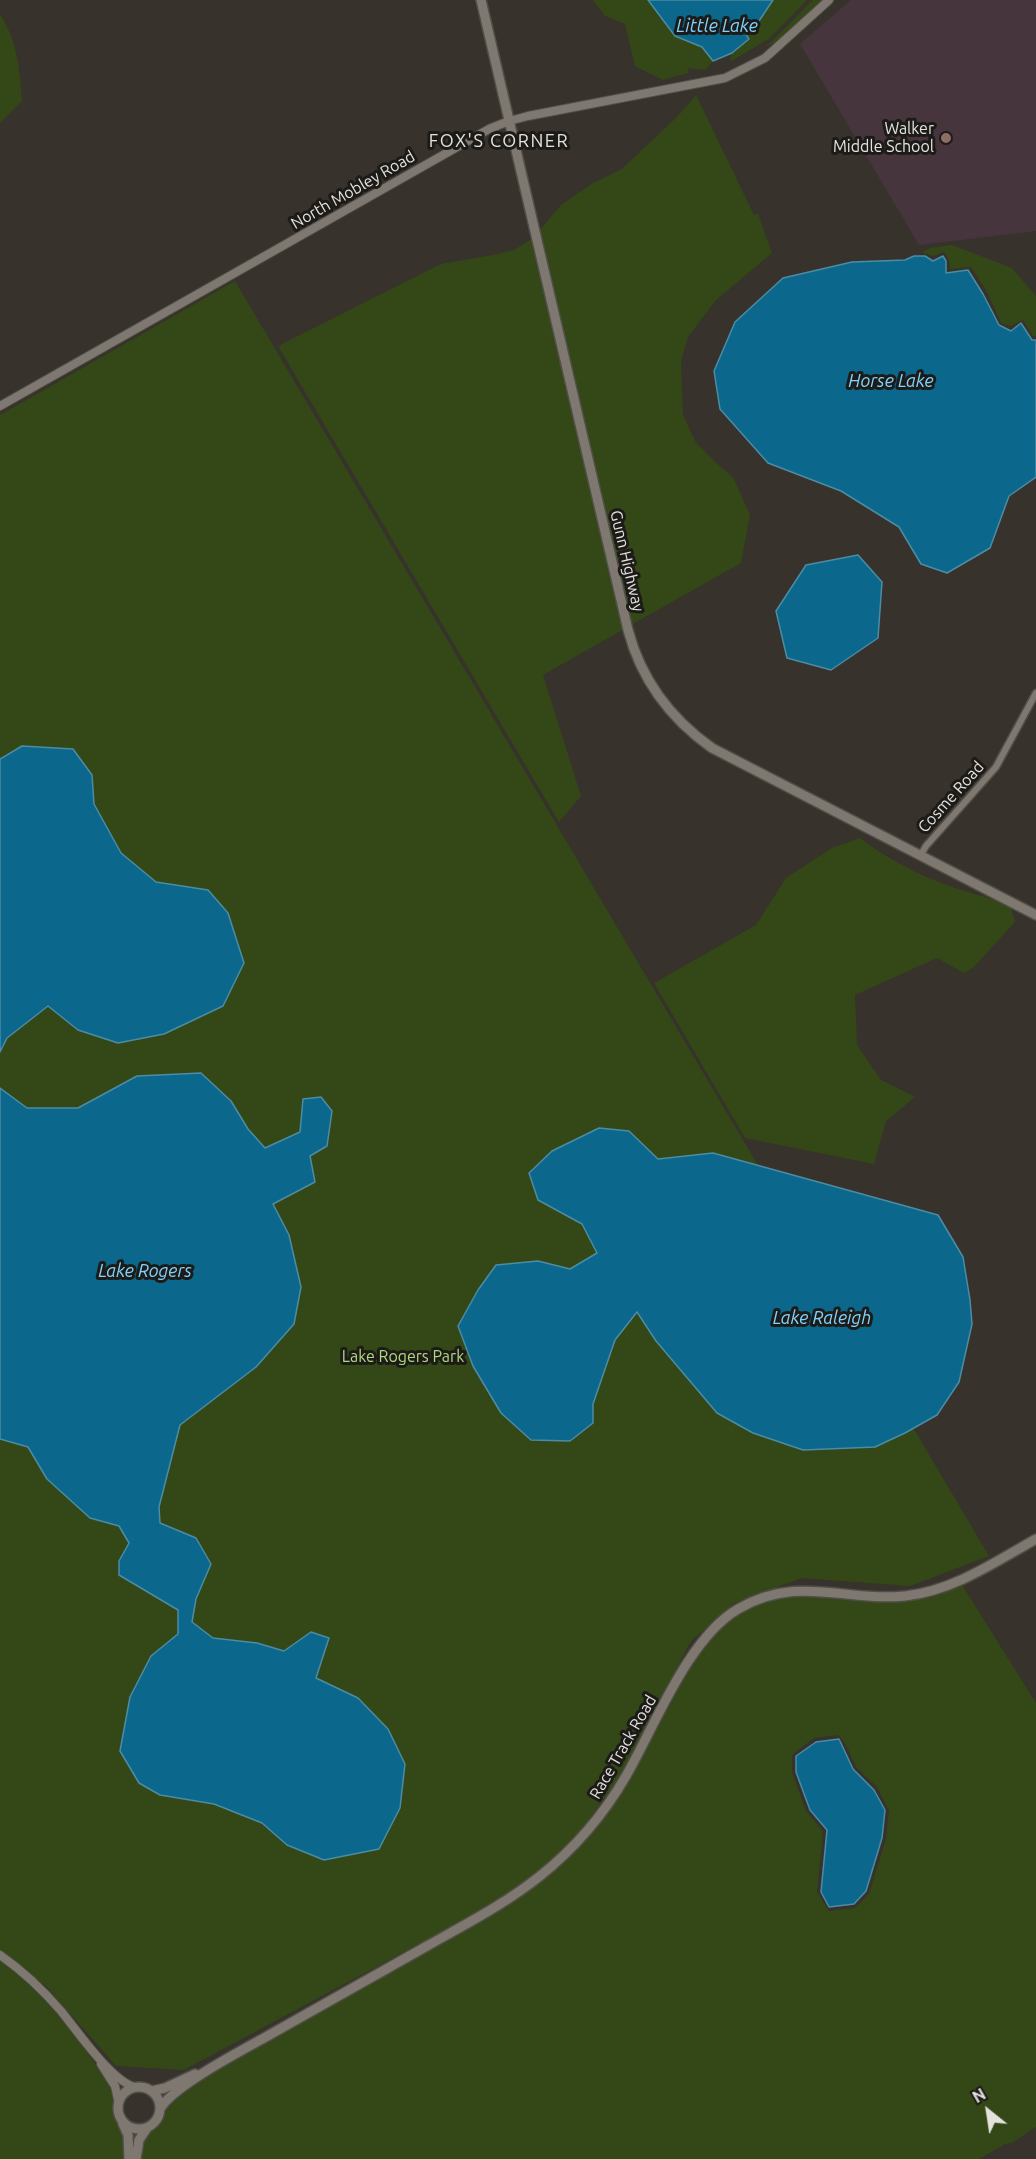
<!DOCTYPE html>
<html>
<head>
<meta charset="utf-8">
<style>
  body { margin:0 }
  #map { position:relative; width:1036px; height:2159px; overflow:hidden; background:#37322c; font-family:Ubuntu,sans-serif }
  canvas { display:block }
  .north { position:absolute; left:958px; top:2081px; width:60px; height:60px; -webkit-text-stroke:4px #1d1b18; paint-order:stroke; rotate:330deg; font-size:16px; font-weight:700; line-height:24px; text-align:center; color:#e4e2dd }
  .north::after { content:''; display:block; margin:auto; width:21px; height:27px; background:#e4e2dd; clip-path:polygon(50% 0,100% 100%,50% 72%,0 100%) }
</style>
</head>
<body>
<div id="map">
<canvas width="1036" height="2159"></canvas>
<div class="north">N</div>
</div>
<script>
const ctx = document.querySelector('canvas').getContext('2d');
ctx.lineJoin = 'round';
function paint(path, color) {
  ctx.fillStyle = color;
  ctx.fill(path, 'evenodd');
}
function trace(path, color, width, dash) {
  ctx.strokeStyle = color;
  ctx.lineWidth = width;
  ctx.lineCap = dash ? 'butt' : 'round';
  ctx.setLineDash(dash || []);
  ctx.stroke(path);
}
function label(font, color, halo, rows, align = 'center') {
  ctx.font = font + ' Ubuntu,sans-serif';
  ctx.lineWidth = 6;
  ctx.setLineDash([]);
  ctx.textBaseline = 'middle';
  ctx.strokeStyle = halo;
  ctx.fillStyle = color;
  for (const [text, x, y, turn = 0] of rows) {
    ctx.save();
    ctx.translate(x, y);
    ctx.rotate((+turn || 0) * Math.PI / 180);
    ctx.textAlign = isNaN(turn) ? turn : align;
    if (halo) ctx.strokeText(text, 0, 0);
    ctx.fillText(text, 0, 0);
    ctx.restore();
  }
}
const education = new Path2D(`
  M851,0h185v231l-117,14 -119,-201z`);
const green = new Path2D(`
  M593,0h55l27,35 27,12 11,14 -8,9 -17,-2v5l-25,7 -28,-14 -10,-42 -20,-8z
  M773,0h34l-37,38 -40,24 2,-9 17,-14 -6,-9 3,-8 11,2z
  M813,0h9l-46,42 -12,5 8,-6z
  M0,14c17,26 20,55 22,87l-22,22z
  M696,95l58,120 4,-1 14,39 -56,47 -28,37 -7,24 2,54 13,28 19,19 18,15 17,38 -9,48 -110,62 -92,-394 22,-26 32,-22 29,-14 56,-53z
  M532,239l92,390 -81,46 38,121 -22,26 -281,-476 163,-82 52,-9 21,-5z
  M952,245l60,23 24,28v40h-3l-10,-16 -13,6 -9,-3 -14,-31 -16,-25 -21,2 -1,-9 -5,-8 -11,4 -11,-4 9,-4z
  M235,281l754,1275 -79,30 -108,-8 -68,25 -43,38 -73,139 -47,63 -59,51 -328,176 -68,-4 -70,-80 -46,-34v-1537z
  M860,838c31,24 70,43 108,54 16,5 28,7 43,15l4,15 -41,45 -10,6 -27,-15 -82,37 2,50 24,35 34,17 -29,24 -12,43 -129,-26 -91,-155 102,-58 30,-47 46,-30z
  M962,1585l74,118v424l-24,16 -7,1 -26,15h-838l2,-17 7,-10 10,-8 10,-21 49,-34 273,-154c52,-32 96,-71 129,-123 28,-42 48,-89 74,-133 28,-40 63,-66 114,-65 31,1 61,9 91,7 22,-1 42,-8 62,-16zM838,1735l7,8 11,24 21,20 12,24 -3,28 -17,55 -14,14 -26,3 -12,-19 6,-61 -17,-20 -14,-39v-17l22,-17z
  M0,1960c46,35 80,80 112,128l2,7 -1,18 11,22 1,24h-125z`);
const water = new Path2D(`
  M648,0h125l-16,24 -11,-2 -3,8 6,9 -17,14 -19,8 -11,-14 -27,-11z
  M914,256h11l8,5 10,-5 3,5v12l22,-3 15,24 16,31 12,6 10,-8 11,17h4v137l-27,19 -19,52 -43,25 -26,-9 -22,-37 -58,-36 -73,-28 -48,-54 -6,-38 21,-49 48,-44 69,-16 53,-2z
  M858,555l24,27 -4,56 -47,32 -44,-12 -11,-47 30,-46z
  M22,746l51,3 19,26 2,29 27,49 35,29 52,8 20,23 16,50 -21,43 -59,28 -46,9 -40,-13 -30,-24 -41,32 -7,14v-293z
  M201,1073l30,28 17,28 17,19 35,-16 3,-33 18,-2 11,14 -5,35 -17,10 5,26 -42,22 16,31 12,52 -7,37 -38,43 -76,58 -21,82 1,16 36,15 15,26 -15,35 -4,23 21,16 44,5 27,8 27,-19 18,6 -13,40 42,20 30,31 17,35 -5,44 -21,41 -55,11 -37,-15 -25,-22 -48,-19 -54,-9 -21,-12 -19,-32 10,-54 21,-41 27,-22v-24l-59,-35v-14l10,-18 -10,-17 -29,-8 -43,-39 -19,-32 -28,-8v-351l27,20h51l59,-32z
  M599,1128l30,3 29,28 55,-6 225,62 25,42 7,43 2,24 -13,58 -22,33 -32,18 -30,14 -72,3 -50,-17 -36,-20 -61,-72 -19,-29 -22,28 -22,64v19l-23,18 -39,-1 -30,-27 -28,-47 -15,-40 20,-36 18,-25 42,-4 32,8 27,-16 -15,-29 -44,-24 -9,-27 23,-22z
  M839,1739l14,30 21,21 11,20 -3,28 -16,53 -12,13 -25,3 -8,-15 6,-62 -17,-20 -14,-38v-16l20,-14z`);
const minor = new Path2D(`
  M920,856l6,-10 70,-79 40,-74`);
const tertiary = new Path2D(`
  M0,406l489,-277 20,-8 19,-5 197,-38 40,-20 64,-58
  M0,1955c23,16 43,35 61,56 17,21 49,68 73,76
  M101,2064l14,22 3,14`);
const secondary = new Path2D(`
  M481,0l147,630c13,49 43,89 84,118l324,167
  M118 2108a21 21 0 1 1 42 0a21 21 0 1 1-42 0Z
  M152,2091l13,-3 30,-14
  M160,2109c12,-22 79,-57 104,-71 54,-31 109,-61 163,-92 39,-22 78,-42 113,-70 34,-27 64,-62 86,-100 29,-50 62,-138 112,-167 60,-35 106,-7 167,-13 48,-5 90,-34 131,-57
  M123,2124l5,11 1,24
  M136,2159l3,-19 8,-12`);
const markers = [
  [946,138,6,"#8d6e63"]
];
const poiNames = [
  ["Walker",934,129],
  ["Middle School",934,147]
];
const streetNames = [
  ["North Mobley Road",353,190,-30],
  ["Gunn Highway",627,561,77],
  ["Cosme Road",951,797,-48],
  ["Race Track Road",623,1747,-60]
];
const parkNames = [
  ["Lake Rogers Park",403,1357]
];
const waterNames = [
  ["Little Lake",717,26],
  ["Horse Lake",891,381],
  ["Lake Rogers",145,1271],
  ["Lake Raleigh",822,1318]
];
const neighbourhoodNames = [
  ["FOX'S CORNER",499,141]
];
paint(education, '#47353d');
paint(green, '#334816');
paint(water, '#0b678b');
trace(water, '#4c8ca4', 1.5);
trace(minor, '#514e48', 9);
trace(tertiary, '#514e48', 10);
trace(secondary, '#514e48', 12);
trace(minor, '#7e7871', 6);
trace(tertiary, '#7e7871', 8);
trace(secondary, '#7e7871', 9);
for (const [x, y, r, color] of markers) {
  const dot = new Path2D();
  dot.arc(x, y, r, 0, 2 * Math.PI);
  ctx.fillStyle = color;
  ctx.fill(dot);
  trace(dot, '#1d1b18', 2);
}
label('16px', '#e4e2dd', '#1d1b18', poiNames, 'right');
label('16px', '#e4e2dd', '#1d1b18', streetNames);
label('16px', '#b0da80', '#1d1b18', parkNames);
label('italic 18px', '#81d3fe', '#1d1b18', waterNames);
ctx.letterSpacing = '1.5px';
label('18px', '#e4e2dd', '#1d1b18', neighbourhoodNames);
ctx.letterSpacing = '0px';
</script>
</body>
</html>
